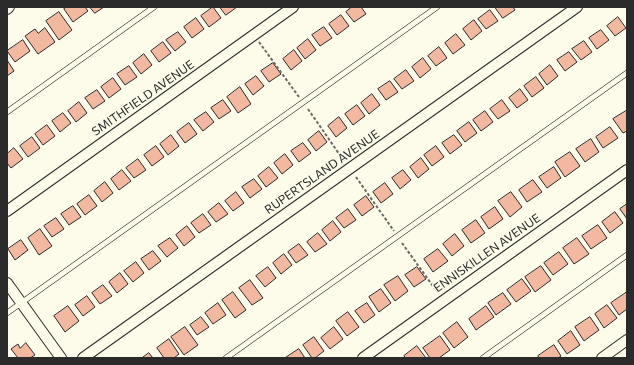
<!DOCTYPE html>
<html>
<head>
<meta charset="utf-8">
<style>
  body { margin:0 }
  #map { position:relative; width:634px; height:365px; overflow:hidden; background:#fdfbea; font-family:Commissioner,sans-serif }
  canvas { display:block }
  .frame { position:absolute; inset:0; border:8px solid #2b2b2b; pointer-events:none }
</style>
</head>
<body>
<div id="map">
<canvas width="634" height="365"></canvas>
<div class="frame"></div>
</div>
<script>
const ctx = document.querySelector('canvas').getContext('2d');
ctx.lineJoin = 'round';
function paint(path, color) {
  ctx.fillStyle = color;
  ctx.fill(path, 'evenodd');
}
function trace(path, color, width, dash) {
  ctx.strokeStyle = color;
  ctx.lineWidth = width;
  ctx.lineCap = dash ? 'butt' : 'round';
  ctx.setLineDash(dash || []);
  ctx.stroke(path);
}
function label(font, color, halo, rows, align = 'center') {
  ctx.font = font + ' Commissioner,sans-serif';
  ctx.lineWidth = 3;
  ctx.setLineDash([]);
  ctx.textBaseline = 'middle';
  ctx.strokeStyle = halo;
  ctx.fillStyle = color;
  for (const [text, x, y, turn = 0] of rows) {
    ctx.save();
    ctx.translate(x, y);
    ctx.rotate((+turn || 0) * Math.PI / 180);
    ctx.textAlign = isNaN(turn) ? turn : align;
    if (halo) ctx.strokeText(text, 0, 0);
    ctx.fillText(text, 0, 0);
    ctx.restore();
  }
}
const building = new Path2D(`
  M67,7h18l3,4 -15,11 -9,-13z
  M90,7h14l-9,6z
  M213,7l8,11 -12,9 -8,-11z
  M220,7h17l-11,8z
  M352,7h9l5,7 -12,8 -8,-10z
  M495,7h18l2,3 -12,8z
  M490,10l8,11 -12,8 -8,-10z
  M59,12l13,18 -13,10 -13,-19z
  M341,15l8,11 -12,9 -8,-11z
  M618,17l8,11 -11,8 -8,-10z
  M196,18l8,11 -12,9 -8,-11z
  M474,20l8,11 -11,9 -8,-11z
  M324,27l8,11 -12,8 -8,-11z
  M45,28l10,14 -17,12 -13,-18 10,-7 3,4z
  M601,30l8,10 -12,9 -8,-11z
  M178,32l8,10 -11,9 -9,-11z
  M456,34l9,11 -12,9 -8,-11z
  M308,39l8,11 -11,9 -8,-11z
  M23,40l7,11 -15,11 -8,-11z
  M584,41l8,11 -11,8 -9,-11z
  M163,42l8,11 -12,9 -8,-11z
  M439,47l8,11 -11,8 -8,-10z
  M294,50l8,11 -11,9 -8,-11z
  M569,52l8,10 -12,9 -8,-11z
  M144,54l8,11 -11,9 -8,-11z
  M423,58l8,11 -11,9 -8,-11z
  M7,60l7,11 -7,5z
  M273,63l8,11 -12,8 -8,-11z
  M550,65l8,11 -11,9 -8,-11z
  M129,66l8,11 -12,8 -8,-11z
  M406,70l8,11 -12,8 -8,-10z
  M256,76l8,10 -11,9 -8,-11z
  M536,77l8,11 -12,9 -8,-11z
  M113,78l8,11 -12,9 -8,-11z
  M390,81l8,11 -12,8 -8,-11z
  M240,87l11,17 -13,9 -11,-16z
  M520,89l8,11 -11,8 -8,-10z
  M97,90l8,11 -12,8 -8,-11z
  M372,94l8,11 -11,9 -8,-11z
  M223,100l8,11 -12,8 -8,-11z
  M502,100l8,11 -12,8 -8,-10z
  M79,102l8,11 -11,9 -8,-11z
  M357,105l8,11 -12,9 -8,-11z
  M485,111l8,11 -12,9 -8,-11z
  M626,111l1,1v19l-4,2 -10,-14z
  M206,112l8,10 -11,9 -9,-11z
  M63,113l8,10 -11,9 -8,-11z
  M339,117l8,11 -11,9 -8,-11z
  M469,122l8,11 -12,9 -8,-11z
  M189,123l8,11 -12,9 -8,-11z
  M47,125l8,11 -12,9 -8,-11z
  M610,127l8,11 -15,10 -7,-11z
  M319,131l8,11 -11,9 -8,-11z
  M171,135l8,11 -11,9 -8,-11z
  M454,135l8,10 -12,9 -8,-11z
  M32,137l8,11 -12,9 -8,-11z
  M591,139l8,13 -14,10 -9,-13z
  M303,143l8,10 -12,9 -8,-11z
  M156,146l8,11 -12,9 -8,-11z
  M436,146l8,11 -12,9 -8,-11z
  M14,148l9,11 -12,9 -4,-5v-9z
  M570,152l10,14 -15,11 -10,-15z
  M285,154l8,11 -11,9 -8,-11z
  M421,158l8,11 -11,9 -8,-11z
  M138,159l8,11 -12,8 -8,-10z
  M269,167l9,11 -12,9 -8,-11z
  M554,167l7,11 -14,10 -8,-11z
  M122,170l9,11 -12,9 -8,-11z
  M403,170l8,10 -11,9 -8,-11z
  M254,179l8,10 -12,9 -8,-11z
  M533,180l9,12 -15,10 -8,-12z
  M105,182l8,11 -11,9 -8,-11z
  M385,183l8,11 -12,9 -8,-11z
  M236,192l8,11 -11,8 -8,-10z
  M511,192l11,15 -12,10 -12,-16z
  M89,195l8,11 -12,9 -8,-11z
  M366,196l8,11 -12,9 -8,-11z
  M219,203l9,11 -12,8 -8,-10z
  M627,204v15l-7,-10z
  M73,206l8,11 -12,8 -8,-11z
  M495,207l8,12 -14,10 -8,-12z
  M348,209l8,11 -12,8 -8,-10z
  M615,212l8,11 -13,10 -8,-11z
  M203,214l8,11 -12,8 -8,-10z
  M56,218l8,11 -12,8 -8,-11z
  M476,220l9,13 -14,10 -9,-13z
  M333,221l8,11 -11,9 -8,-11z
  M598,225l9,13 -16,11 -9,-13z
  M187,226l8,11 -11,9 -8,-11z
  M40,229l12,17 -13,9 -11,-17z
  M318,233l9,11 -12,8 -8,-10z
  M455,234l9,12 -12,10 -9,-12z
  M170,238l8,10 -11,9 -9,-11z
  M577,238l12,16 -15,10 -11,-16z
  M21,240l7,10 -13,10 -7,-11z
  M299,244l9,11 -12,8 -8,-11z
  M438,249l10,12 -15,11 -9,-13z
  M153,251l8,10 -12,9 -8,-11z
  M559,252l9,12 -15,11 -9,-12z
  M284,254l8,11 -11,9 -8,-11z
  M136,262l8,11 -11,9 -9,-11z
  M541,266l10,14 -16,12 -10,-15z
  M268,267l8,11 -11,9 -9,-11z
  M417,267l9,12 -12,8 -9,-12z
  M120,273l8,11 -11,9 -8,-11z
  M398,276l10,15 -13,10 -11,-16z
  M522,279l9,12 -15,11 -9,-12z
  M250,280l13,18 -11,7 -13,-17z
  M103,285l9,11 -12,8 -8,-11z
  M381,289l10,14 -12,9 -10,-15z
  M233,292l13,18 -11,8 -13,-18z
  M627,292v17l-8,6 -8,-12z
  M503,293l8,11 -15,11 -8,-12z
  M87,296l8,11 -12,9 -8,-11z
  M218,303l8,12 -13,9 -8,-11z
  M367,303l8,12 -11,8 -9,-12z
  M607,305l10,13 -13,10 -9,-14z
  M68,306l11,15 -14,11 -11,-16z
  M486,306l8,11 -18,13 -7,-11z
  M348,312l11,15 -12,9 -11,-15z
  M201,317l8,10 -12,8 -7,-10z
  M590,317l9,13 -15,11 -9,-14z
  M457,322l11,15 -14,11 -11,-15z
  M185,327l13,18 -14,10 -13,-18z
  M334,327l9,12 -13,10 -9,-11z
  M571,331l9,14 -13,9 -9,-13z
  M440,336l10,14 -11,8h-9l-7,-10z
  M314,337l10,14 -9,7h-3l-9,-13z
  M169,339l10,15 -5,4h-10l-7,-10z
  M26,343l9,12 -5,3h-12l-7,-9 7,-5 2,4z
  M554,345l7,11 -3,2h-19l-1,-2z
  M417,346l9,12h-20l-2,-2z
  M299,349l6,9h-20z
  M149,353l4,5h-11z`);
const path = new Path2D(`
  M259,42l40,55
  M308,109l36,52
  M356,177l38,54
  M402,243l33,46`);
const lane = new Path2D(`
  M7,112l147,-105
  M7,313l430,-306
  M226,358l401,-285
  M483,358l144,-103`);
const street = new Path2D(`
  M7,9l2,-2
  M7,211l286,-204
  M7,283l54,75
  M83,358l494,-351
  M363,358l264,-188
  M602,358l25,-18`);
const streetNames = [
  ["SMITHFIELD AVENUE",143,98,-35],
  ["RUPERTSLAND AVENUE",322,172,-35],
  ["ENNISKILLEN AVENUE",487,253,-35]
];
paint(building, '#f2b8a0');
trace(building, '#2b2b2b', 1);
trace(lane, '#2b2b2b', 6);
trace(street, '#2b2b2b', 12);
trace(path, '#6a6964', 2, [3, 2]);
trace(lane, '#fdfbea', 5);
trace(street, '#fdfbea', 10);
label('12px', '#2b2b2b', '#fdfbea', streetNames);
</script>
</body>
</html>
